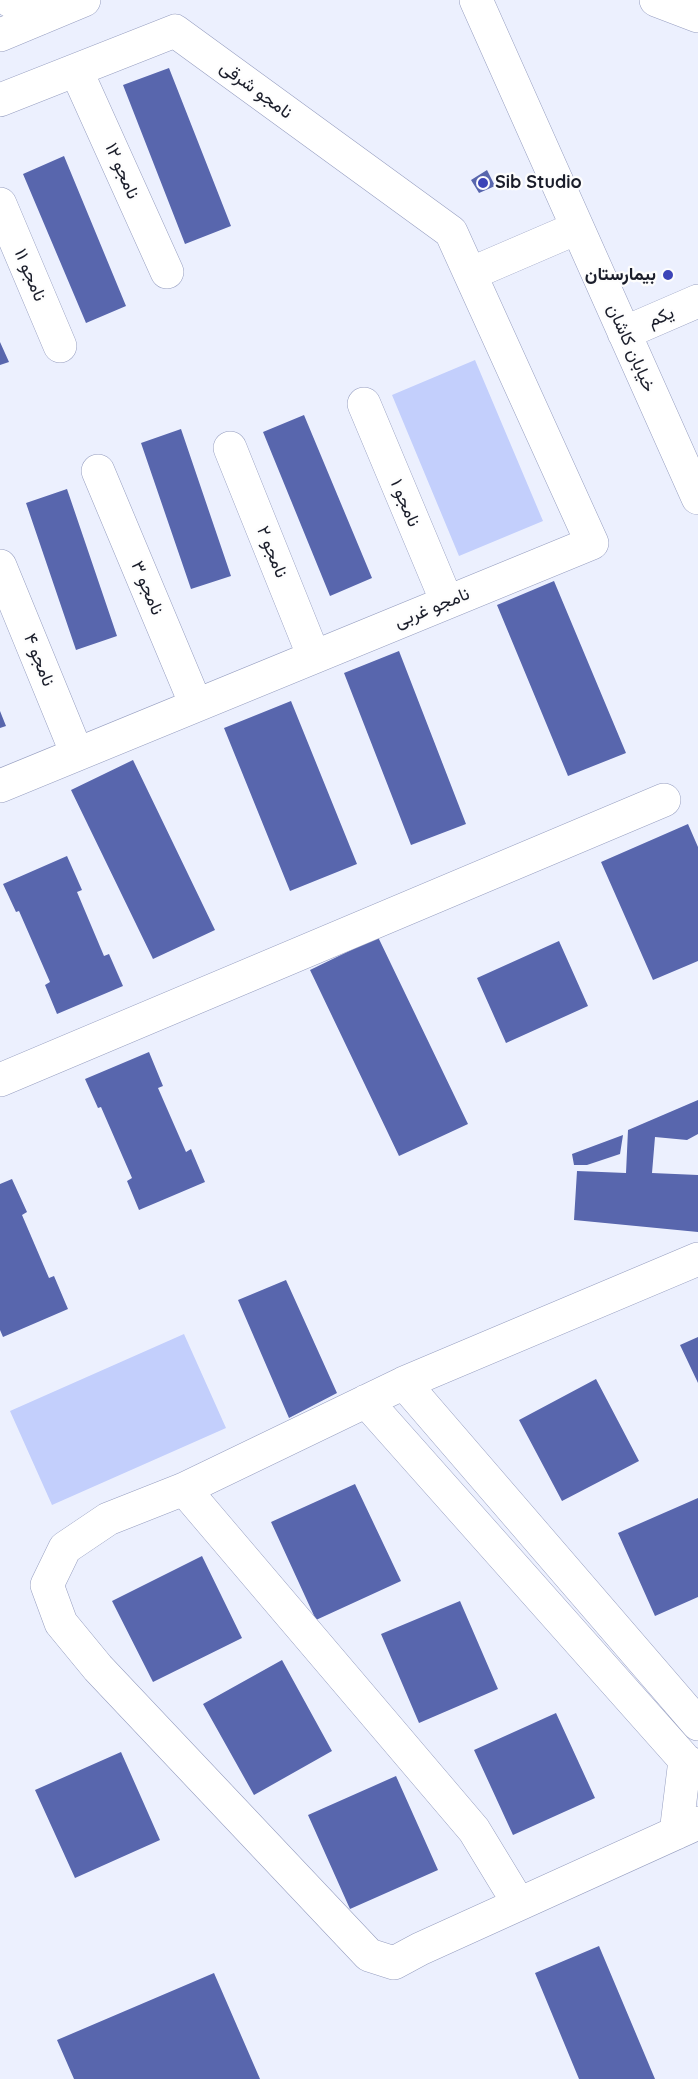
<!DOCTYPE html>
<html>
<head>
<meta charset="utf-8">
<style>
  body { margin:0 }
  canvas { display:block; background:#ecf0fe }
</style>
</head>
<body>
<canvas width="698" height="2079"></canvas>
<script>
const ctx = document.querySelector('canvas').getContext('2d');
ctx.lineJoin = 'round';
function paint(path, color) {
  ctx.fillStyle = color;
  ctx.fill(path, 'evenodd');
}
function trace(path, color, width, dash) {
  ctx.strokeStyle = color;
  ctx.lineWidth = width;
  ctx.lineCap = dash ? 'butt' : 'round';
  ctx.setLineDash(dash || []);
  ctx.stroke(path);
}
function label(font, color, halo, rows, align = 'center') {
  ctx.font = font + ' Quicksand,Vazirmatn,sans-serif';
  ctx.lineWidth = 4.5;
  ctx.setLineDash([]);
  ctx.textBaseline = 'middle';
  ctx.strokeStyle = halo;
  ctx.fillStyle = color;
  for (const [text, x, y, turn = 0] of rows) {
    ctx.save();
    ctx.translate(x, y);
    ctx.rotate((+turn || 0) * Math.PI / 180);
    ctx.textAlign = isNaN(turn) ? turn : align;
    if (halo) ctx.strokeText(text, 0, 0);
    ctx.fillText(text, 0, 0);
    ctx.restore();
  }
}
const green = new Path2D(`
  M475,360l68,161 -84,35 -67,-161z
  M184,1334l42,94 -174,77 -42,-94z`);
const building = new Path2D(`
  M169,68l62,158 -46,18 -62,-159z
  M64,156l62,150 -40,17 -63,-149z
  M487,170l8,16 -16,7 -8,-13z
  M0,342l9,20 -9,3z
  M304,415l68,163 -42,18 -67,-164z
  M181,429l50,147 -40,13 -50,-146z
  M67,489l50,147 -41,14 -50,-147z
  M554,581l72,172 -58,23 -71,-171z
  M399,651l67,173 -55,21 -67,-172z
  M291,701l66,163 -67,27 -66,-163z
  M0,711l6,15 -6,2z
  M133,760l82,170 -62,29 -82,-169z
  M688,824l10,23v114l-45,19 -52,-118z
  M67,856l15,34 -5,2 27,64 5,-2 14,32 -66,28 -12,-29 5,-3 -31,-71 -3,1 -13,-28z
  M378,937l90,187 -69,32 -89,-186z
  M559,941l29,65 -82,37 -29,-65z
  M149,1052l14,34 -5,2 28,64 5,-3 14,33 -66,28 -12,-29 5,-3 -31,-71 -3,1 -13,-29z
  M698,1100v34l-11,6 -32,-3 -3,36 46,2v57l-124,-12 3,-49 49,2 2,-43z
  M623,1135l-3,19 -33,11h-13l-2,-11z
  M12,1179l15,33 -5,3 27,63 5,-2 14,33 -65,28 -3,-7v-146z
  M286,1280l51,113 -48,25 -51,-118z
  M698,1337v46l-18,-38z
  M596,1379l43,82 -77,40 -43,-81z
  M355,1484l46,97 -85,39 -45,-98z
  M698,1498v99l-43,19 -37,-83z
  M202,1556l40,82 -89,44 -41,-81z
  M460,1601l38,88 -79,34 -38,-89z
  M282,1660l50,91 -78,44 -51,-91z
  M556,1713l39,85 -82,37 -39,-85z
  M121,1752l39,88 -85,38 -40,-88z
  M396,1776l42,94 -88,39 -42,-94z
  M599,1946l56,133h-76l-44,-106z
  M214,1973l46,106h-186l-17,-39z`);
const minor = new Path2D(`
  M9,0l32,18
  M476,0l222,498
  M0,35l84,-35
  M76,70l91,202
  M0,100l175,-69 276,201 141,311 -592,243
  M0,204l60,142
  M470,274l107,-46
  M624,333l74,-32
  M364,404l83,198
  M230,448l84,209
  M98,471l98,234
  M0,566l77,188
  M0,1080l664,-280
  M698,1259l-294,124 -220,106 -76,30 -43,29 -18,37 14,38 37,45 271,287 25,8 26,-14 278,-126
  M404,1383l294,341
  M366,1401l319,359 13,8
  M184,1489l290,341 45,74
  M676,1833l9,-73`);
const major = new Path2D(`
  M656,0l42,16`);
const markers = [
  [483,183,6,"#3c44b8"],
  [668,275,6,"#3c44b8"]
];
const streetNames = [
  ["نامجو شرقی",256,90,36],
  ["نامجو ۱۲",122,171,66],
  ["نامجو ۱۱",30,275,67],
  ["یکم",661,317,-23],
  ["خیابان کاشان",631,348,66],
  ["نامجو ۱",405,503,67],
  ["نامجو ۲",272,552,68],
  ["نامجو ۳",147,588,67],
  ["نامجو غربی",432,608,-22],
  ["نامجو ۴",39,660,68]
];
const poiNames = [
  ["Sib Studio",495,183],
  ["بیمارستان",656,275,"right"]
];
paint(green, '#c3cffc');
paint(building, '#5866ad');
trace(minor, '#969ec0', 34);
trace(major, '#969ec0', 34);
trace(minor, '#fff', 33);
trace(major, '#fff', 33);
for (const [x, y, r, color] of markers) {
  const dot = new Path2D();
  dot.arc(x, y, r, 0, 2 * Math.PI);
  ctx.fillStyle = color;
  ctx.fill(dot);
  trace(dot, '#fdfdfd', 2);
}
label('18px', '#1a1d2a', '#fdfdfd', streetNames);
label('bold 18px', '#1a1d2a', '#fdfdfd', poiNames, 'left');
</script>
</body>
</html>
